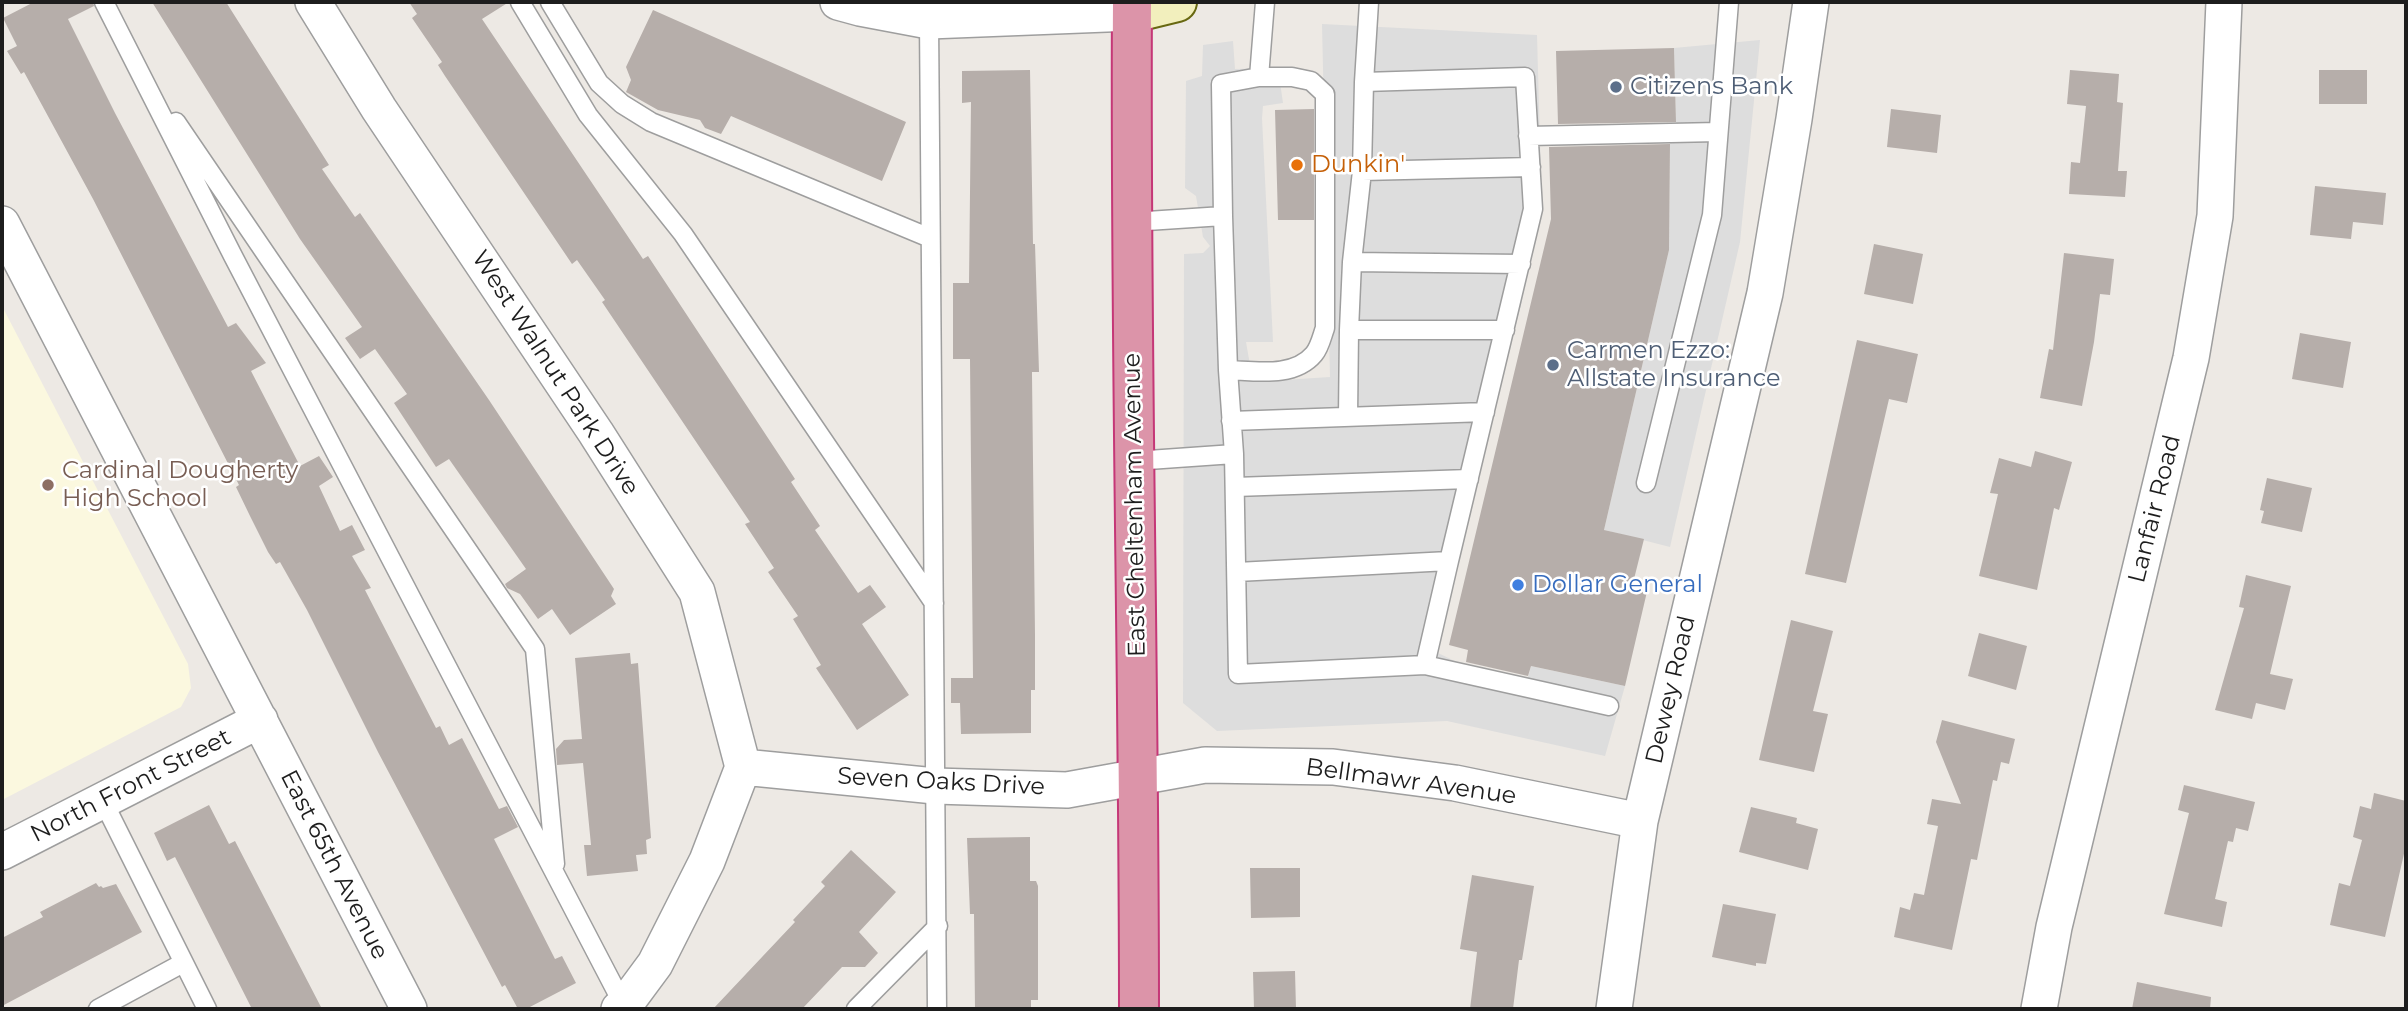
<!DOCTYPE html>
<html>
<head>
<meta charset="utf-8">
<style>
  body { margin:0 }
  #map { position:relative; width:2408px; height:1011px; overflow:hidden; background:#ede9e4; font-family:Montserrat,sans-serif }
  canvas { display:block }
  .frame { position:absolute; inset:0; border:4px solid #1d1d1d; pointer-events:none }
</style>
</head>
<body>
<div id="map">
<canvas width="2408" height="1011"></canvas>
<div class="frame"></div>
</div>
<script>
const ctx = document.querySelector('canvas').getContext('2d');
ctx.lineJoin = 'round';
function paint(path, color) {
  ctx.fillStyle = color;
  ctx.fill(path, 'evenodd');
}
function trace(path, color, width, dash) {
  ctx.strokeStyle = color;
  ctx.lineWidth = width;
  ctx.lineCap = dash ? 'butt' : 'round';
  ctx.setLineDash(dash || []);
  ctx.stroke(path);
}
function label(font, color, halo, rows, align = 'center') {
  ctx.font = font + ' Montserrat,sans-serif';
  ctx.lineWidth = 5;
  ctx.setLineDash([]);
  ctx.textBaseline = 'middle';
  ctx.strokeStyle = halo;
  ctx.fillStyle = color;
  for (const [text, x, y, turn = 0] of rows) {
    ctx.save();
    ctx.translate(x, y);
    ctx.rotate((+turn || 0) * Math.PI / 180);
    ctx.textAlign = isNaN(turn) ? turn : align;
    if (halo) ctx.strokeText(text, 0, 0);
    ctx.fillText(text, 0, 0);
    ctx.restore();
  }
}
const education = new Path2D(`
  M2,306l186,358 3,24 -10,19 -179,93z`);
const parking = new Path2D(`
  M1322,24l215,11 4,144 -20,126 -55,215 -28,133 27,13 62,15 4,-15 94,20 -20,70 -158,-35 -230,10 -34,-28 1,-449 19,-1 7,-7 -7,-9 -7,-41 -11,-8 1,-107 16,-5 1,-31 30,-4 2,28 43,-1 5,35 -20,3 -1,12 11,224h-27l7,40 77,-5z
  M1760,40l-20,202 -70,305 -66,-17 65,-280 1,-106 6,-22 -2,-74z`);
const building = new Path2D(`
  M34,2h59l1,4 -26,13 47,94 113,214 8,-4 30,40 -15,8 49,95 19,-10 14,21 -14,9 21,45 12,-6 13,25 -13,6 19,32 -6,2 71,138 4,-2 9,19 13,-7 37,71 8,-3 11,21 -24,12 61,120 7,-3 14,27 -50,26h-8l-13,-24 -3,2 -124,-235 -71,-142 -27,-48 -4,2 -8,-12 -18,-36 -14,-29 3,-2 -146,-286 -69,-127 -3,2 -14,-23 10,-5 -14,-28z
  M152,2h74l103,163 -7,4 33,48 5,-4 129,187 125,189 -3,7 5,8 -46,31 -18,-26 -14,10 -18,-25 -13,-6 -2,-4 21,-15 -77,-110 -13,8 -42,-64 13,-9 -32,-45 -15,10 -15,-21 17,-11 -62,-88z
  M409,2h100l-27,17 161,240 5,-3 147,223 -4,3 29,44 -5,4 43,63 12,-8 16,22 -24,17 47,71 -52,35 -41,-62 5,-3 -28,-46 5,-3 -30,-44 6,-4 -29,-44 5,-2 -148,-220 3,-2 -28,-40 -5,4 -127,-188 -7,-11 4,-3 -30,-44 5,-4z
  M653,10l253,112 -24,59 -151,-65 -10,18 -16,-6 -5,-8 -42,-10 -32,-18 5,-12 -5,-13z
  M1674,48l2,74 -118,2 -2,-73z
  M1030,70l3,174h2l4,128h-7v3l3,260v55h-4v43l-70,1 -1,-31h-9v-25h22l-3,-319h-17v-76h16l2,-181 -9,1v-32z
  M2070,70l49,4 -2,28 6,1 -5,68h9l-2,26 -56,-3 2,-32 9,1 6,-57 -19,-2z
  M2319,70h48v34h-48z
  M1314,109v111h-36l-3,-110z
  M1891,109l50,6 -4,38 -50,-6z
  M1670,144l-1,106 -65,280 40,9 -10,40 15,4 -24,103 -94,-20 -3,10 -62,-14 2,-12 -19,-5 102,-426 -2,-72z
  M2315,186l71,7 -3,32 -30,-3 -2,17 -41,-4z
  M1874,244l49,10 -10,50 -49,-10z
  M2064,253l50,6 -4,36 -10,-1 -6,48 -12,64 -42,-8 9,-49 4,1z
  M2300,333l51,9 -8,46 -51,-9z
  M1857,340l61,14 -11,49 -18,-4 -43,184 -41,-9z
  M2035,451l37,11 -13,48 -5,-2 -17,82 -58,-14 19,-82 -8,-1 9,-35 32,9z
  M2267,478l45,10 -10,44 -41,-9 3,-12 -4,-1z
  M2246,575l45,11 -21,88 23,5 -8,31 -29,-7 -4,16 -37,-9 29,-102 -5,-1z
  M1791,620l42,11 -20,80 15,3 -14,58 -55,-12z
  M1979,633l48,13 -11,44 -48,-14z
  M630,653l1,11 7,-1 13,175 -5,2 1,14 -11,1 2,16 -51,5 -3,-31h7l-8,-82 -26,2 -1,-16 8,-9 18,-1 -7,-81z
  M1942,720l73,19 -6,25 -8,-2 -4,19 -4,-1 -16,80 -6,-1 -19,91 -58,-13 6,-30 10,3 4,-17 10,2 14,-69 -11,-2 5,-25 29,5 -25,-62z
  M2184,785l71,17 -7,29 -12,-3 -3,14 -5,-1 -13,58 12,3 -5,25 -58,-13 25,-101 -11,-3z
  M2374,793l32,8v44l-21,92 -55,-12 9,-42 11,3 12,-46 -9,-3 7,-31 11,3z
  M209,805l20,39 6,-3 87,168h-70l-77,-152 -8,4 -13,-28z
  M1751,807l46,11 -1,5 22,6 -10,41 -69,-18z
  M1030,837v44h6l2,5v114h-7v9h-56l-1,-95h-4l-3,-76z
  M851,850l45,42 -37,40 19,21 -13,14h-23l-40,42h-89l82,-87 -2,-2 32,-34 -4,-4z
  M1250,868h50v49l-49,1z
  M1472,875l62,11 -12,74h-3l-6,49h-43l7,-57 -17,-3z
  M96,883l3,4 2,-1 2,2 13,-4 26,48 -140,74v-68l41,-21 -3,-5z
  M1723,904l53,10 -10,50 -10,-1v3l-44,-9z
  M1295,971l1,38h-42l-1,-37z
  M2137,982l74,15 -1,12h-78z`);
const lane = new Path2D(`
  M104,2l129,254 391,750
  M520,2l68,113 95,119 251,369
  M550,2l49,81 23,21 29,18 279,116
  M1369,2l-5,80 161,-5 8,132 -84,352
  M929,21l8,988
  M1364,82l-2,89 -10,91 -3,68h156
  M176,122l359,527 20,215
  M1528,136l190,-4
  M1362,171l169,-4
  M1223,216l5,154 6,84
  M1132,222l91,-6 -2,-132 38,-7 6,-75
  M1352,262l169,2
  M1228,370c28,1 66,8 86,-16 6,-7 8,-18 11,-26v-234l-14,-13 -19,-4h-33
  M1348,417l1,-87
  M1231,421l254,-9
  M1134,461l100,-7 4,220 187,-9 184,41
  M1646,483l66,-268 17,-213
  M1235,487l234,-8
  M1237,572l212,-11 -24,104
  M102,799l105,210
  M98,1009l85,-46
  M856,1009l82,-83`);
const street = new Path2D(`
  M313,2l66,107 217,324 101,159 46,175
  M838,2l22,6 69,13 203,-8
  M2,224l407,785
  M743,767l192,19 132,4 138,-25 128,2 122,16 185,38
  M2,852l258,-132
  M619,1009l5,-3 31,-42 52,-103 36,-94
  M1614,1009l26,-188 125,-528 29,-174 17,-117
  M2039,1009l15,-82 137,-569 24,-142 9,-214`);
const secondary = new Path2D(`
  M1132,13l45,-11`);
const highway = new Path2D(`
  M1132,2c-2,336 7,671 7,1007`);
const markers = [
  [1616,87,7,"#5c6f8a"],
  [1297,165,7,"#e8710a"],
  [1553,365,7,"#5c6f8a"],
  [48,485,7,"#8d6e63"],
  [1518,585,7,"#3f7fe0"]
];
const serviceNames = [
  ["Citizens Bank",1630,87],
  ["Carmen Ezzo:",1567,351],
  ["Allstate Insurance",1567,379]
];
const foodNames = [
  ["Dunkin'",1311,165]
];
const streetNames = [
  ["West Walnut Park Drive",555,373,57],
  ["East Cheltenham Avenue",1135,505,-91],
  ["Lanfair Road",2155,509,-76],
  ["Dewey Road",1671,690,-77],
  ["Seven Oaks Drive",941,782,3],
  ["Bellmawr Avenue",1411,782,8],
  ["North Front Street",131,786,-27],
  ["East 65th Avenue",334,865,63]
];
const educationNames = [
  ["Cardinal Dougherty",62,471],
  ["High School",62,499]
];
const shopNames = [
  ["Dollar General",1532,585]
];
paint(education, '#fbf8df');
paint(parking, '#ddd');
paint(building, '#b6aeaa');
trace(lane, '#9e9e9e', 21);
trace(street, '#9e9e9e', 38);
trace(secondary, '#686811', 42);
trace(highway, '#c53777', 42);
trace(lane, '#fff', 18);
trace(street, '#fff', 35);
trace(secondary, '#f2efbd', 38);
trace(highway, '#dc94a9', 38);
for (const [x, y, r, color] of markers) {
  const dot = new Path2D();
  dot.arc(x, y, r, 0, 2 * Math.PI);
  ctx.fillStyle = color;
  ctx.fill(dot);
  trace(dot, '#fff', 2.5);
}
label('24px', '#4e5e75', '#fff', serviceNames, 'left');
label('24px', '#c56008', '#fff', foodNames, 'left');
label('24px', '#1d1d1d', '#fff', streetNames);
label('24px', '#785e54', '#fff', educationNames, 'left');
label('24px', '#366cbe', '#fff', shopNames, 'left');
</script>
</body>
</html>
